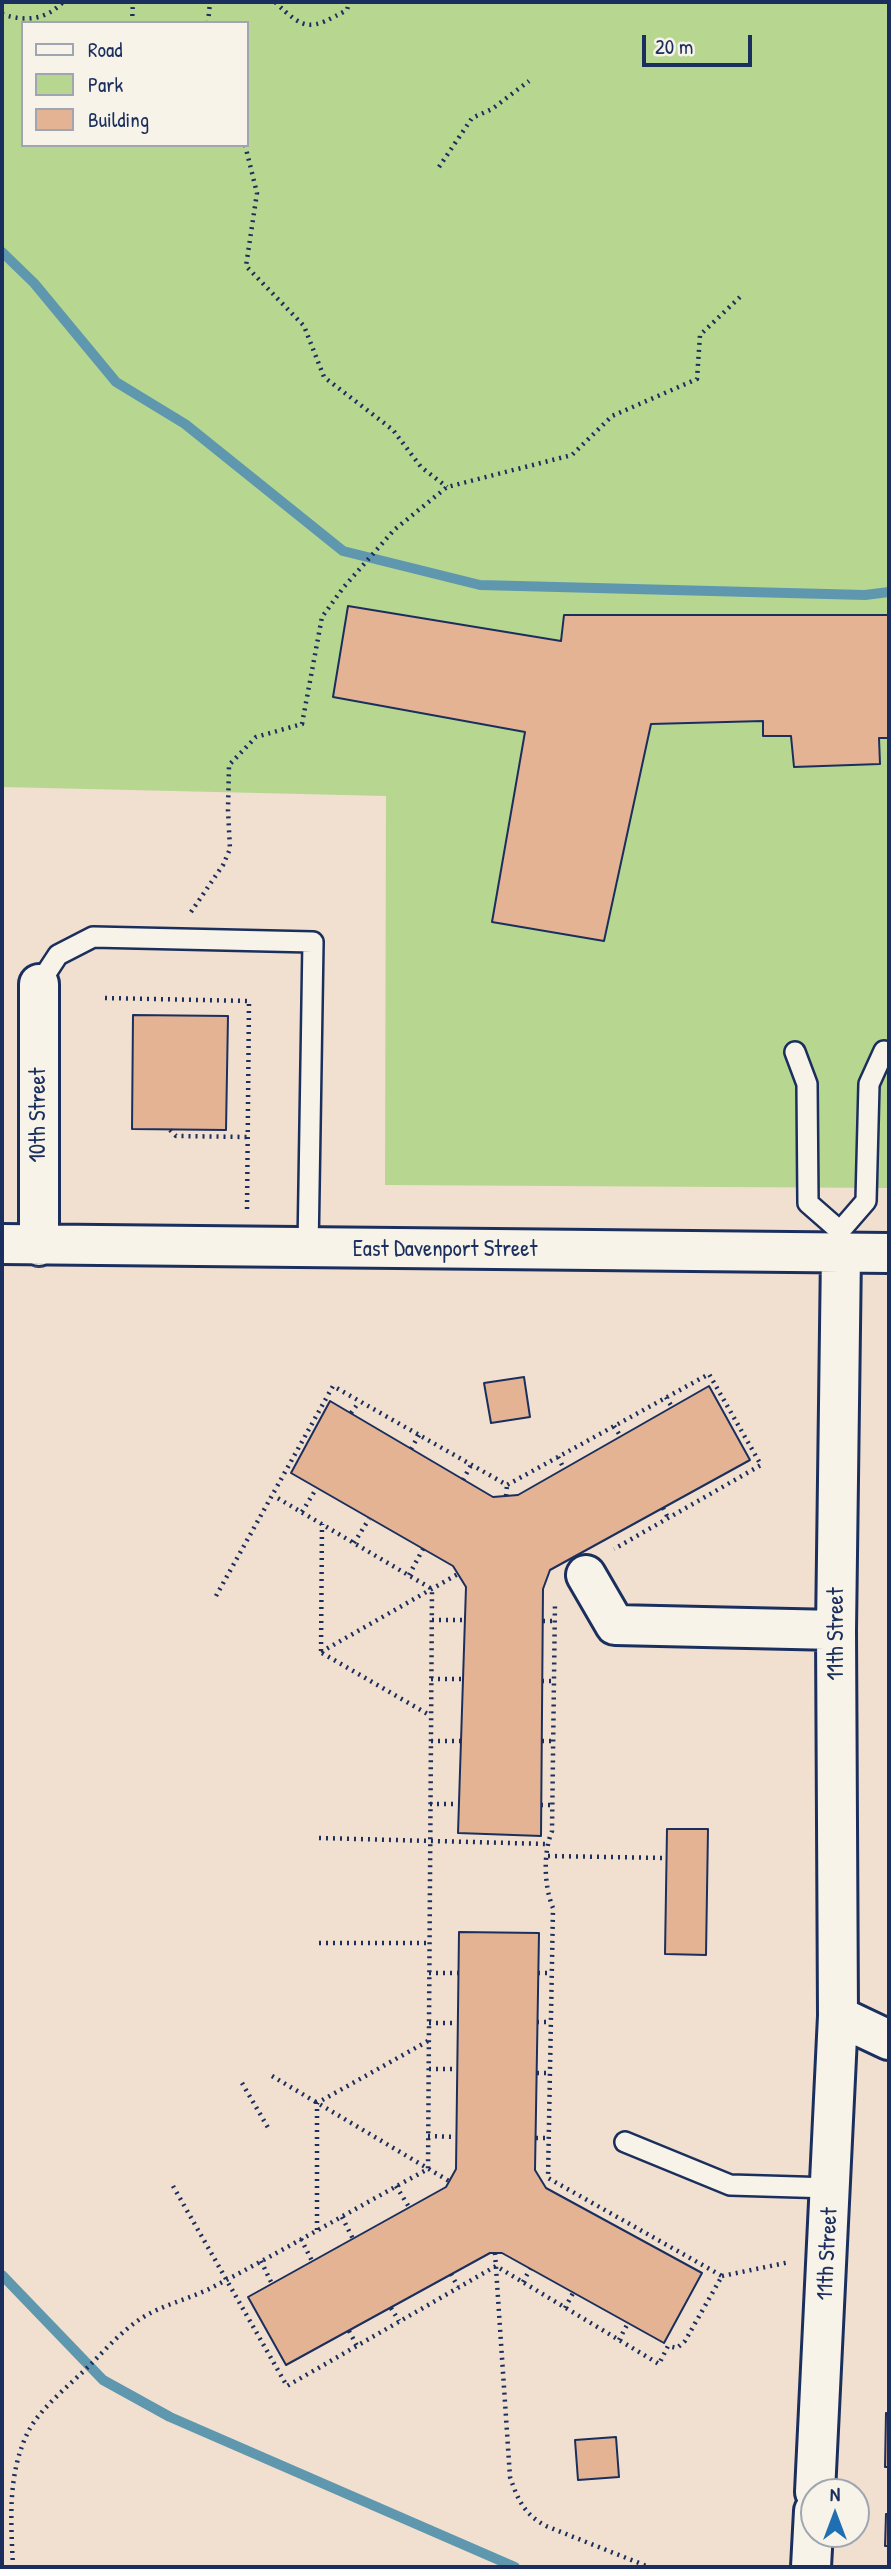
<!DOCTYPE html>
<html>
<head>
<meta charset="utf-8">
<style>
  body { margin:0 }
  #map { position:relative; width:891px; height:2569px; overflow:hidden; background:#f1e0cf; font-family:"Patrick Hand",sans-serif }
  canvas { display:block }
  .frame { position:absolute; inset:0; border:4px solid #1b2f5e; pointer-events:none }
  .legend { position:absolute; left:21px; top:21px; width:228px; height:126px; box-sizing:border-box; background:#f7f3e8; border:2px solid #9fa5b1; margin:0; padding:9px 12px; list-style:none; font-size:21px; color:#1b2f5e }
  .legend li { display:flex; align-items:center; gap:14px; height:35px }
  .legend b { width:35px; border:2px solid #9fa5b1 }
  .north { position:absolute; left:800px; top:2478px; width:70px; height:70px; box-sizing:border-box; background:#f7f3e8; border:2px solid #9fa5b1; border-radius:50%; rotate:0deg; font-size:19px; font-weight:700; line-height:28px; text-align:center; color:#1b2f5e }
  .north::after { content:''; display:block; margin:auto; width:24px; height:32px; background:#1f6fb2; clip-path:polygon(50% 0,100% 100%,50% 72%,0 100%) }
  .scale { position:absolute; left:642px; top:35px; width:110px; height:32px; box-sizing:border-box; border:4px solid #1b2f5e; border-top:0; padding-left:9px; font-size:21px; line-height:24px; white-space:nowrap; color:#1b2f5e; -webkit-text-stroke:5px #f7f3e8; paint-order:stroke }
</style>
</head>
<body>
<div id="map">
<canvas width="891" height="2569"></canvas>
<div class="frame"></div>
<ul class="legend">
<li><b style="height:9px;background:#f7f3e8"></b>Road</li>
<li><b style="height:19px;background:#b7d791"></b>Park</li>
<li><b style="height:19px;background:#e3b394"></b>Building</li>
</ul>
<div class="north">N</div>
<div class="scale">20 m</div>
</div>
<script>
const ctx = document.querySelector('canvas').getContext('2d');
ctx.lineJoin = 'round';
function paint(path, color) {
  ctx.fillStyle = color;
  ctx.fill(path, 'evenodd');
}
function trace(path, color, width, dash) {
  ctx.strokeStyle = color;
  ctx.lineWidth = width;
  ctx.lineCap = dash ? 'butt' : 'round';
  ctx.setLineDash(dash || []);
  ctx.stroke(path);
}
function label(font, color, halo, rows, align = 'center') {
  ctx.font = font + ' "Patrick Hand",sans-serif';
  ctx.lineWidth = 6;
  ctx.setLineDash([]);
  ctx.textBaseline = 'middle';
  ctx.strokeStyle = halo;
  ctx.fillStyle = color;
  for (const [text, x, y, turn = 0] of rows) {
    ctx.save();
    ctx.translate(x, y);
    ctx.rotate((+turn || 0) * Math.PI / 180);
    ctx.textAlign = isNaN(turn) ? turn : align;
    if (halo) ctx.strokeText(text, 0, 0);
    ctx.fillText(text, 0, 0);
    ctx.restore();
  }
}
const green = new Path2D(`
  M2,2h887v1186l-504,-3 1,-389 -384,-9zM23,23h224v122h-224z`);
const stream = new Path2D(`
  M2,252l32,31 82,99 69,42 158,127 137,34 385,10 24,-3
  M2,2275l101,105 67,37 345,150`);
const building = new Path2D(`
  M348,606l213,35 3,-26h325v123h-10l1,26 -86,3 -3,-31h-28v-15l-112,3 -47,217 -112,-19 33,-190 -192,-35z
  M133,1015l95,1 -2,114 -94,-1z
  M524,1377l6,40 -39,6 -7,-40z
  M709,1386l41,74 -200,110 -7,19 -2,247 -83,-3 8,-246 -13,-21 -162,-93 39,-72 163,96 25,-2z
  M667,1829h41l-2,126 -41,-1z
  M459,1932l80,1 -4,237 11,18 156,85 -38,70 -162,-90h-12l-204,112 -38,-68 198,-110 10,-18z
  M886,2413h3v54h-4z
  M616,2437l3,40 -41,3 -3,-40z
  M886,2514h3v32h-4z`);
const path = new Path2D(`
  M275,2c31,30 35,28 72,8l2,-8
  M2,14c23,8 44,6 61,-12
  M132,23l1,-21
  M208,23l2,-21
  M245,145l12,48 -11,73 58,60 20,51 69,53 28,37 26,20
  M439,167l33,-49 20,-9 37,-28
  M191,912l32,-47 7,-16 -2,-39 1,-45 27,-28 46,-13 20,-107 21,-29 51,-58 53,-43 125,-32 40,-39 85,-37 3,-44 40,-38
  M105,998l144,3 -2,209
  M170,1130l6,6 72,1
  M666,1397l6,10
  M351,1413l8,-11
  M614,1426l7,11
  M411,1449l8,-14
  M558,1457l6,12
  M463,1480l8,-15
  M506,1496l1,-11
  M663,1508l5,10
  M302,1512l14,-23
  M354,1543l15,-24
  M409,1575l14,-26
  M216,1596l117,-210 174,99 202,-111 52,91 -147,84
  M432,1620h33
  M543,1621h12
  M321,1651l1,-127
  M321,1652l137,-78
  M322,1653l109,63
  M431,1679h32
  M542,1681h12
  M431,1741h30
  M542,1741h12
  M430,1804h29
  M541,1805h12
  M319,1838l228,6
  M548,1856l119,2
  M319,1943h110
  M429,1973h30
  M538,1973h14
  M537,2022h14
  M429,2023h29
  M429,2069h28
  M537,2073h13
  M272,2076l177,105
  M242,2083l28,48
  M428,2136l28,1
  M536,2138h13
  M173,2186l114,200 209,-120 163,98 9,-18 9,2 8,-7 37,-65 -174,-98 5,-270c-9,-22 -10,-55 -1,-77l3,-229
  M396,2186l13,21
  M342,2217l11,22
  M317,2230v-127l111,-62
  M301,2239l11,22
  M495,2253l15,224c8,23 14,37 36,49l103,41
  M261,2261l11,23
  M451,2274l7,13
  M722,2276l68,-14
  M523,2282l7,-13
  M391,2308l8,13
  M565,2308l8,-15
  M349,2331l8,15
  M619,2340l9,-17
  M13,2567c-2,-46 -6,-92 15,-135 12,-24 43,-48 62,-67 14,-14 29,-31 46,-43 23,-17 52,-22 77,-35 73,-38 143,-79 215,-118l4,-580 -158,-93`);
const service = new Path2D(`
  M39,984l19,-29 35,-18 220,5 -5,307
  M795,1052l12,32 1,119 32,28 26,-30 3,-117 15,-33
  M625,2142l105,43 101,3`);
const minor = new Path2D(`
  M39,984v262
  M2,1244l887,9
  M586,1575l29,50 221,5
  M838,2016l51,24
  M815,2492l23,-476 -2,-386 5,-377
  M811,2567l3,-56`);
const streetNames = [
  ["10th Street",39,1115,-90],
  ["East Davenport Street",445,1250],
  ["11th Street",837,1634,-90],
  ["11th Street",828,2254,-87]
];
paint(green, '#b7d791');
trace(stream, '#5f98ae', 10);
paint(building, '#e3b394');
trace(building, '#1b2f5e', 2);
trace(service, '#1b2f5e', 24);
trace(minor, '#1b2f5e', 44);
trace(path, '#1b2f5e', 4.5, [2, 5]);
trace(service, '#f7f3e8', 19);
trace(minor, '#f7f3e8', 38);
label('23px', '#1b2f5e', '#f7f3e8', streetNames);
</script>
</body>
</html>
